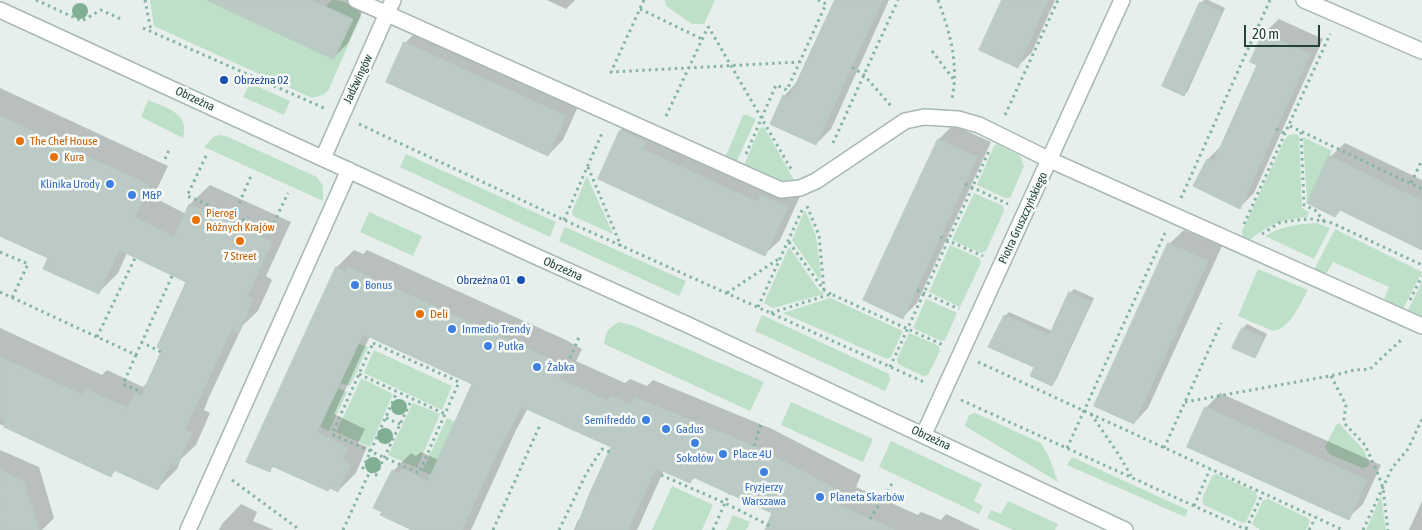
<!DOCTYPE html>
<html>
<head>
<meta charset="utf-8">
<style>
  body { margin:0 }
  #map { position:relative; width:1422px; height:530px; overflow:hidden; background:#e6efeb; font-family:"Asap Condensed",sans-serif }
  canvas { display:block }
  .scale { position:absolute; left:1244px; top:25px; width:76px; height:22px; box-sizing:border-box; border:2px solid #24423a; border-top:0; padding-left:6px; font-size:15px; line-height:18px; white-space:nowrap; color:#24423a; -webkit-text-stroke:4px #f7fbf9; paint-order:stroke }
</style>
</head>
<body>
<div id="map">
<canvas width="1422" height="530"></canvas>
<div class="scale">20 m</div>
</div>
<script>
const ctx = document.querySelector('canvas').getContext('2d');
ctx.lineJoin = 'round';
function paint(path, color) {
  ctx.fillStyle = color;
  ctx.fill(path, 'evenodd');
}
function trace(path, color, width, dash) {
  ctx.strokeStyle = color;
  ctx.lineWidth = width;
  ctx.lineCap = dash ? 'butt' : 'round';
  ctx.setLineDash(dash || []);
  ctx.stroke(path);
}
function label(font, color, halo, rows, align = 'center') {
  ctx.font = font + ' "Asap Condensed",sans-serif';
  ctx.lineWidth = 5;
  ctx.setLineDash([]);
  ctx.textBaseline = 'middle';
  ctx.strokeStyle = halo;
  ctx.fillStyle = color;
  for (const [text, x, y, turn = 0] of rows) {
    ctx.save();
    ctx.translate(x, y);
    ctx.rotate((+turn || 0) * Math.PI / 180);
    ctx.textAlign = isNaN(turn) ? turn : align;
    if (halo) ctx.strokeText(text, 0, 0);
    ctx.fillText(text, 0, 0);
    ctx.restore();
  }
}
const green = new Path2D(`
  M150,0h57l118,7 7,-7c11,0 26,6 29,16l-33,75 -5,4 -11,3 -158,-72z
  M665,0h50l-11,24h-12l-26,-18z
  M250,83l40,18 -6,14 -41,-18z
  M148,100c19,8 42,13 35,38l-42,-21z
  M743,115h4l9,4 -20,44 -11,-5z
  M764,127l29,51v3l-20,-2 -30,-12 17,-39z
  M1296,134l3,2 3,72 7,4 -2,5c-23,1 -40,8 -57,23l-7,-2 -1,-7 43,-92 4,-4z
  M219,135l7,1 91,41 6,9v15l-119,-54 9,-10z
  M1303,137l29,14 -25,52z
  M997,144l23,12 4,10 -14,32h-5l-28,-13 17,-39z
  M406,154l150,68 -6,15 -150,-70z
  M587,176l26,58 -40,-18 -1,-4z
  M974,193l29,13 1,5 -18,40 -5,2 -29,-13z
  M805,210l11,26 5,39 -1,5 -28,-40z
  M369,212l53,24 -9,20 -53,-24z
  M1317,223l13,5 -16,31 -49,-23c17,-10 32,-12 52,-13z
  M565,227l121,54 -7,15 -120,-55z
  M1335,229l87,43 -20,39 -19,-9 6,-15 -56,-25 -8,14 -11,-6z
  M950,245l29,13 2,5 -21,44 -31,-15z
  M789,247l30,43 6,4 -52,14 -9,-5z
  M1258,269l50,21c-8,14 -18,39 -35,41l-35,-15z
  M1422,282v39l-16,-7z
  M830,298l73,33 -12,26 -4,2 -104,-46z
  M926,299l31,14 -12,27 -4,1 -28,-13z
  M762,315l127,59 1,6 -5,11 -130,-60z
  M619,322l15,4 130,56 -14,29 -146,-67c1,-11 5,-17 15,-22z
  M909,333l30,13 1,5 -12,24 -5,1 -25,-12 -1,-5z
  M358,343l10,4 -18,39 -10,-3z
  M374,350l78,36 -10,24 -78,-37z
  M361,379h2l30,15 -23,53 -34,-15z
  M338,388l9,4 -18,39 -9,-4z
  M791,402l82,37 -10,23 -82,-37z
  M413,403l27,11 -23,54 -29,-13z
  M975,413l66,30 8,14 9,25 -93,-56 4,-11z
  M447,418l8,4 -24,53 -9,-4z
  M1339,423l24,26 7,14 -3,4 -5,1 -33,-14 -4,-7 11,-22z
  M891,441l91,43 -8,17 9,5 -4,8 -100,-47z
  M1072,457l116,53 -3,7 -118,-52z
  M1216,474l40,18 1,6 -11,24 -3,1 -39,-18 -2,-6 10,-23z
  M672,486l41,19 -11,25h-50z
  M1381,496l5,34h-20z
  M1268,499l40,19 2,3 -4,9h-46l-8,-6 11,-24z
  M1008,501l50,23 -3,6h-42l-26,-12 4,-8 10,4z
  M733,515l17,7 -4,8h-20z`);
const shadow = new Path2D(`
  M210,0h147l9,4 -18,39 -14,14z
  M547,0h28l-9,9z
  M833,0h56l-58,129 -15,15 -32,-48 14,-15 38,-80z
  M1003,0h52l-23,52 -14,14z
  M1204,0h4l17,8 -37,83 -4,4 17,-92z
  M1279,19l44,20 -69,154 -14,14 -32,-48 15,-15 36,-79 -7,-4 12,-28z
  M420,28l160,74 -17,38 -15,15 -160,-74 17,-38z
  M0,88l168,78 -15,31 33,17 4,-10 20,-19 81,37 -25,54 6,4 -9,20 -5,11 -15,14 -34,72 -5,13 6,3 -14,32 -15,14 -4,10 -20,20 -41,-19 -5,5 -111,-51v-96l102,47 5,-5 36,17 6,-6 15,-32 24,-67 -61,-29 -9,20 -20,20 -48,-36 -50,-23z
  M635,116l25,12 -4,6 146,58 -22,48 -15,14 -144,-124z
  M953,125l38,17 -74,161 -14,14 36,-178z
  M1345,143l77,37v68l-81,-39 -6,6 -5,-58z
  M1184,230l38,16 -74,162 -14,15 35,-179z
  M354,250l9,4 4,-4 199,90 16,9 -6,12 49,22 5,-4 17,7 6,-6 119,49 89,46 -5,12 62,28 3,-3 20,8 5,-6 34,16h-214l8,-17 -79,-36 -5,5 -26,-12 -27,60h-63l4,-10 5,-4 29,-69 -84,-39 -12,22 -45,100h-56l-40,-23 18,-36 18,-18 5,3 5,-4 18,8 35,-77 -104,-47 -36,78 31,15 -7,14 9,4 -11,26 -18,18 -64,-25 -5,5 68,-204z
  M1074,289l20,9 -38,82 -4,4 -16,-18 -31,-50 4,-4 43,19 18,-38z
  M1247,324l20,10 -9,19 -4,4 -11,-29z
  M1220,393l161,72 -18,39 -15,14 -142,-110z
  M0,450l39,17 15,51 -12,12h-42z
  M1422,501v29h-13z
  M241,504l16,8 -4,9 21,9h-55l3,-6z`);
const building = new Path2D(`
  M207,0h104l42,19 -19,40z
  M835,0h47l-66,145 -46,-21 13,-29 6,3z
  M1002,0h46l-30,68 -39,-18z
  M1200,2l22,10 -38,84 -22,-10z
  M1263,33l47,21 -70,155 -47,-23 14,-27 7,2 43,-96 -7,-3z
  M404,42l162,74 -18,40 -162,-74z
  M0,116l149,69 -15,32 40,20 15,-33 83,38 -25,54 6,3 -9,22 -6,11 -6,-3 -42,89 -5,12 7,3 -15,33 -7,-3 -12,27 -44,-20 -3,7 -107,-50 2,-6 -6,-4v-60l83,38 3,-6 42,19 7,-15 6,3 21,-46 -5,-3 29,-65 -67,-32 -20,44 -56,-25 5,-11 -48,-22z
  M620,130l26,12 -3,7 114,53 4,-7 27,12 -23,49 -167,-77z
  M938,139l39,18 -74,162 -40,-19z
  M1329,156l93,45v49l-82,-40 -5,7 -28,-14z
  M1168,243l40,18 -74,163 -40,-18z
  M336,267l10,5 2,-5 200,91 17,9 -5,12 48,22 3,-5 20,9 3,-8 120,49 90,47 -5,12 56,25h-130l7,-17 -79,-36 -3,6 -34,-15 -28,62h-52l13,-35 22,-48 -89,-40 -23,42 -37,81h-50l-32,-15 2,-3 -9,-4 19,-38 7,4 3,-5 26,12 44,-97 -109,-50 -46,98 31,15 -6,14 8,4 -12,27 -8,-4 -2,3 -56,-25 -2,6 -24,-10z
  M1069,292l22,10 -39,84 -22,-10 4,-9 -46,-20 16,-32 45,20z
  M1242,328l22,10 -9,20 -23,-10z
  M1205,407l162,73 -18,40 -162,-73z
  M0,470l24,12 15,48h-39z`);
const path = new Path2D(`
  M36,0l46,21 19,-11 22,10
  M145,0l6,31
  M644,0l-33,72 188,-10
  M938,0c12,32 21,64 14,99
  M640,9l62,30
  M708,26l83,143
  M143,28l181,80
  M932,51l22,29
  M852,67l12,8 28,32
  M1005,115l53,-115
  M666,116l42,-89
  M359,124l205,96 362,163
  M1290,126l132,63
  M1276,129l10,5
  M1301,132l3,73 11,5 9,11
  M833,143l65,-143
  M746,154l30,-69 11,5 39,-86 -8,-4
  M206,156l-19,40 83,35 18,-38
  M165,159l4,-9
  M588,167l33,79
  M1411,183l11,-23
  M965,184l43,20
  M1181,198l89,-198
  M807,206l12,29 5,55
  M234,215l17,-39
  M564,220l39,-89
  M1244,224l86,-190
  M1262,234l17,-11 17,-3 15,-1 21,4 90,42
  M940,237l43,19
  M789,242l35,48 7,4
  M0,252l28,12 -16,34
  M917,290l42,19
  M0,292l136,63 36,-79
  M727,293l53,-35
  M1410,300l12,-24
  M758,307l45,-99
  M771,313l60,-19 112,51
  M97,337l39,-81
  M141,342l20,10
  M373,343l86,39 -40,91 -87,-39z
  M136,355l-13,29 19,8
  M570,358l9,-21
  M978,362l365,168
  M890,367l99,-216
  M359,374l86,40
  M1331,376l15,29 -2,14 1,5 20,21 13,29 5,14 5,42
  M961,400l286,130
  M1185,402l150,-27 19,-5 16,-1 31,-29
  M1091,414l28,41 12,21
  M386,418l14,6
  M754,446l8,-25
  M1067,448l98,-215
  M1164,448l57,-125
  M370,471l6,4 36,-76
  M661,475l64,28 47,24
  M232,480l68,50
  M1194,506l16,-37
  M870,519l23,-37
  M1246,529l17,-36
  M343,530l27,-59 -7,-3 34,-76
  M493,530l47,-105
  M559,530l27,-56 16,-25 8,3
  M713,530l16,-36
  M1309,530l7,-13
  M1363,530l29,-62 16,-19 14,-30`);
const minor = new Path2D(`
  M356,0l425,190 19,-2 16,-7 89,-60 19,-4 34,2 21,6 71,35 372,166
  M1304,0l118,51
  M0,10l535,246 151,68 439,206
  M323,158l70,-158
  M924,434l198,-434
  M188,530l161,-360`);
const trees = [
  [80,11],
  [399,407],
  [385,436],
  [373,465]
];
const markers = [
  [224,80,5,"#1a4fb4"],
  [20,141,5,"#e8710a"],
  [54,157,5,"#e8710a"],
  [110,184,5,"#3f7fe0"],
  [132,195,5,"#3f7fe0"],
  [196,220,5,"#e8710a"],
  [240,241,5,"#e8710a"],
  [521,280,5,"#1a4fb4"],
  [355,285,5,"#3f7fe0"],
  [420,314,5,"#e8710a"],
  [452,329,5,"#3f7fe0"],
  [488,346,5,"#3f7fe0"],
  [537,367,5,"#3f7fe0"],
  [646,420,5,"#3f7fe0"],
  [666,429,5,"#3f7fe0"],
  [695,443,5,"#3f7fe0"],
  [723,454,5,"#3f7fe0"],
  [764,472,5,"#3f7fe0"],
  [820,497,5,"#3f7fe0"]
];
const streetNames = [
  ["Jadźwingów",358,79,-65],
  ["Obrzeżna",195,99,25],
  ["Piotra Gruszczyńskiego",1023,218,-65],
  ["Obrzeżna",563,269,24],
  ["Obrzeżna",931,438,25]
];
const transitNames = [
  ["Obrzeżna 02",234,80],
  ["Obrzeżna 01",511,280,"right"]
];
const foodNames = [
  ["The Chef House",30,141],
  ["Kura",64,157],
  ["Pierogi",206,213],
  ["Różnych Krajów",206,227],
  ["7 Street",240,256,"center"],
  ["Deli",430,314]
];
const shopNames = [
  ["Klinika Urody",100,184,"right"],
  ["M&P",142,195],
  ["Bonus",365,285],
  ["Inmedio Trendy",462,329],
  ["Putka",498,346],
  ["Żabka",547,367],
  ["Semifreddo",636,420,"right"],
  ["Gadus",676,429],
  ["Place 4U",733,454],
  ["Sokołów",695,458,"center"],
  ["Fryzjerzy",764,487,"center"],
  ["Warszawa",764,501,"center"],
  ["Planeta Skarbów",830,497]
];
paint(green, '#bfe0c8');
paint(shadow, '#0003');
paint(building, '#bbcac4');
trace(building, '#b8c9c2', 1);
trace(minor, '#a8b8b2', 18);
trace(path, '#86b3a5', 3, [2.5, 4]);
trace(minor, '#fff', 15);
ctx.fillStyle = '#80af93';
for (const [x, y] of trees) {
  ctx.beginPath();
  ctx.arc(x, y, 8, 0, 2 * Math.PI);
  ctx.fill();
}
for (const [x, y, r, color] of markers) {
  const dot = new Path2D();
  dot.arc(x, y, r, 0, 2 * Math.PI);
  ctx.fillStyle = color;
  ctx.fill(dot);
  trace(dot, '#f7fbf9', 2);
}
label('12px', '#24423a', '#f7fbf9', streetNames);
label('12px', '#164399', '#f7fbf9', transitNames, 'left');
label('12px', '#c56008', '#f7fbf9', foodNames, 'left');
label('12px', '#366cbe', '#f7fbf9', shopNames, 'left');
</script>
</body>
</html>
